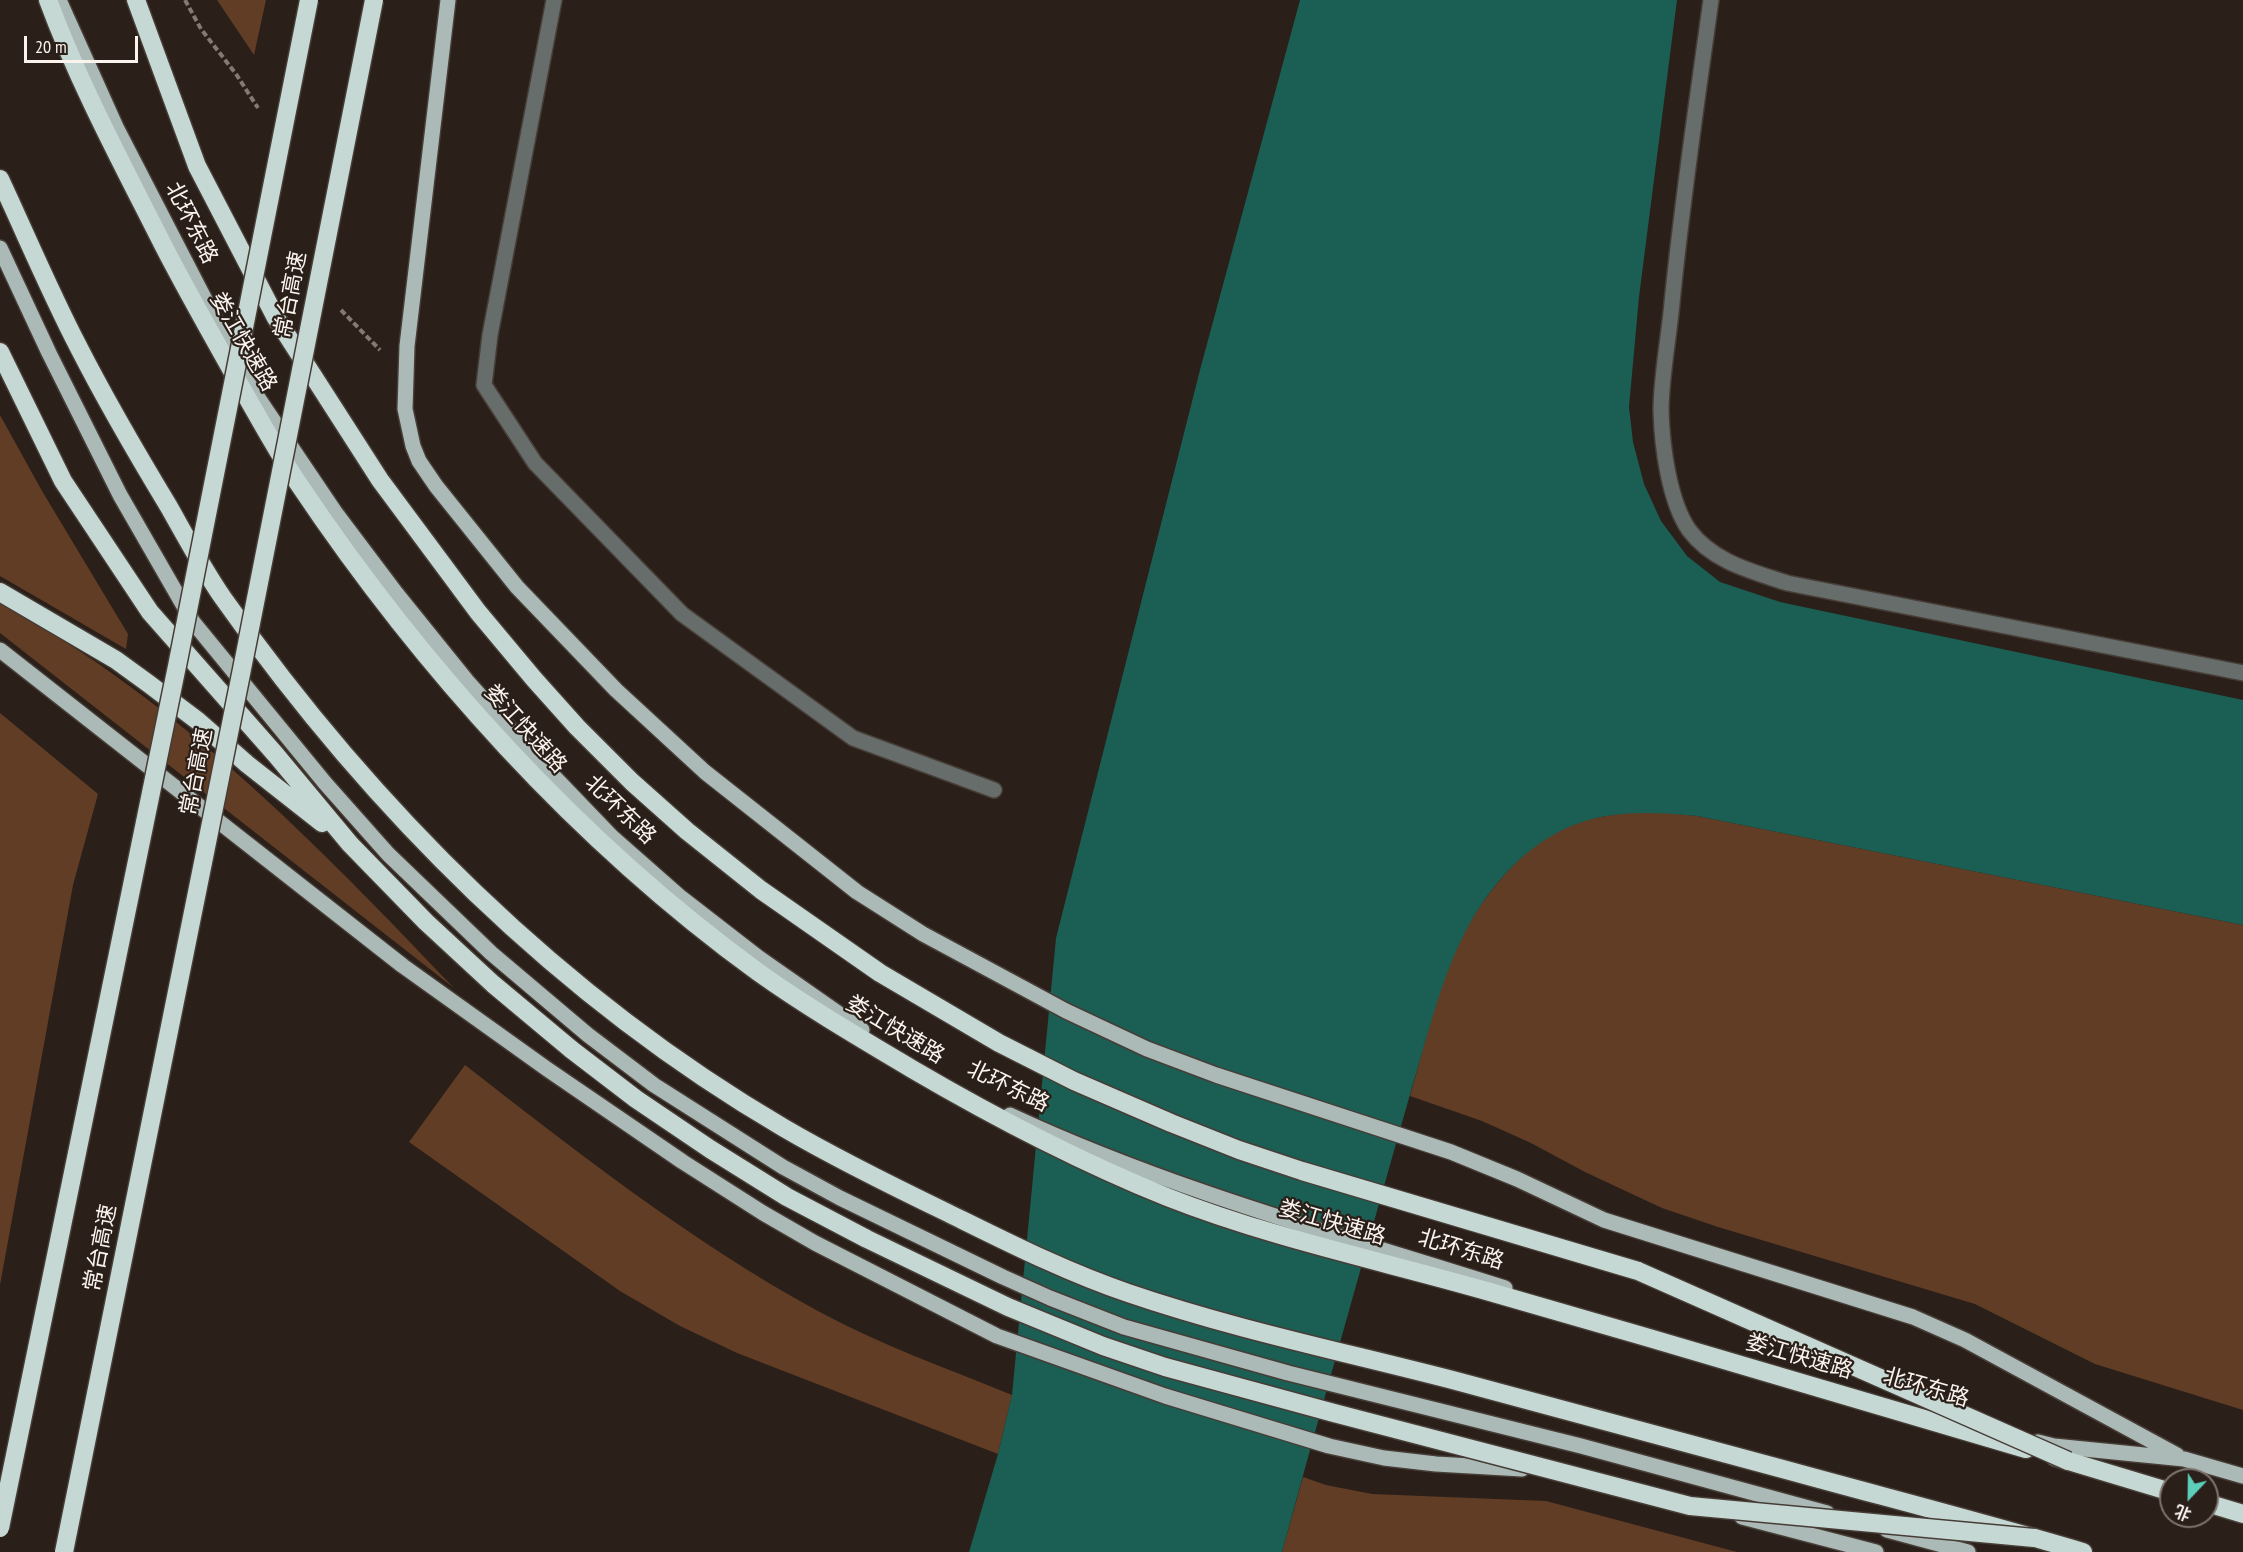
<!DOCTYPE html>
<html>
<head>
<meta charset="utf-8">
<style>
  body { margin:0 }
  #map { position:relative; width:2243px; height:1552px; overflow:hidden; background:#2a1f19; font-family:"PT Sans Narrow","Noto Sans SC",sans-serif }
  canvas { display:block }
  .north { position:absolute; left:2159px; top:1468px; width:60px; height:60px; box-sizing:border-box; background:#2a1f19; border:2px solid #7e746e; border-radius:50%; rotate:202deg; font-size:16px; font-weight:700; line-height:24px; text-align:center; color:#fbf3ee }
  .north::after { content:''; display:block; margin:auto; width:21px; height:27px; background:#5cceba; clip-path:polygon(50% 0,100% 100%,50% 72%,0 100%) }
  .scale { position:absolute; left:24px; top:36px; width:114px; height:27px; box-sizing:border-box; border:3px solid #fbf3ee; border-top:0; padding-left:8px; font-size:18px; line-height:21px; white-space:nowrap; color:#fbf3ee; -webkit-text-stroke:4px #2a1f19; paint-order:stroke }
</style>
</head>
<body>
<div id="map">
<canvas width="2243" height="1552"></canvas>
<div class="north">北</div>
<div class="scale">20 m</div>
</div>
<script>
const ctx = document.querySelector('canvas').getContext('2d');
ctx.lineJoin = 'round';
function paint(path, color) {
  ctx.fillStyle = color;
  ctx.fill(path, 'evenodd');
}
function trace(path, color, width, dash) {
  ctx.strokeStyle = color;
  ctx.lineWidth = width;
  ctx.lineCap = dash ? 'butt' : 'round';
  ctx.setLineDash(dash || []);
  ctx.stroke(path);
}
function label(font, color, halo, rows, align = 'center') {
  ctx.font = font + ' "PT Sans Narrow","Noto Sans SC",sans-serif';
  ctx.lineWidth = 4.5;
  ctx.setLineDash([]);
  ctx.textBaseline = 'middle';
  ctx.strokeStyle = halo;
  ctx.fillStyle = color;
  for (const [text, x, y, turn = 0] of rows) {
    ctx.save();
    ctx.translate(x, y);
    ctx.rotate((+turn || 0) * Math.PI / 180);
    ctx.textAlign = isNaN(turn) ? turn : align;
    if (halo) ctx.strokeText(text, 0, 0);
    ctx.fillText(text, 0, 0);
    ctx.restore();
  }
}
const green = new Path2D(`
  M217,0h49l-12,55z
  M0,415l42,76 86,143 -2,15 -126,-73z
  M0,603c176,96 317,241 454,385l-454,-355z
  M0,713l98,81 -25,91 -73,400z
  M1651,811l46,5 546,109v485l-148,-46 -120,-60 -257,-77 -56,-19 -77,-36 -54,-29 -49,-22 -72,-25c13,-45 23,-93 41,-136 19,-48 64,-109 111,-131 28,-13 59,-16 89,-18z
  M465,1065c112,87 225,176 351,245 62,34 130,58 196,85l-14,59 -261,-101 -57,-27 -60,-35 -211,-149z
  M1303,1477l23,8 46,9 174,7 191,51h-455z`);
const water = new Path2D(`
  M1300,0h377l-38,297 -10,110 4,35 11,42 17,37 26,35 33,26 60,20 463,98v225l-546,-109c-70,-7 -124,-6 -179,45 -59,55 -77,127 -99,202 -14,49 -28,98 -42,148 -32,114 -64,227 -95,341h-313l29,-98 14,-59 44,-457 145,-572z`);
const path = new Path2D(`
  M185,0l16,29 35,45 22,34
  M341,310l39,40`);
const street = new Path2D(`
  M554,0l-64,335 -6,50 51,78 147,151 171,124 141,52
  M1711,0c-14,101 -29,201 -39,303 -3,34 -11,74 -11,108 1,35 8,90 28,119 24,32 62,41 98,53l456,90`);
const primary = new Path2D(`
  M59,0l58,129 131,254 87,129 61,81 71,88 72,80 73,76 67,59 80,62 103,72
  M448,0l-41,346 -2,63 8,37 6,15 17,25 81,101 99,103 89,82 152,120 66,42 143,77 81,38 69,26 235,77 66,27 87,41 309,97 52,23 212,115
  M0,248l49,105 71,142 73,127 132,161 63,71 103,99 97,82 66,50 129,82 57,31 163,79 47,21 74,29 164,46 293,73 246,67
  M0,650l403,316 144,103 136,93 80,51 52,30 182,93 168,60 164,50 55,12 52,6 86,5
  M1010,1115c159,74 328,120 495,173
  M2038,1442l16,4 130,13 59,17
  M1742,1517l134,35
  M1887,1530l81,22`);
const highway = new Path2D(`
  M48,0c30,81 71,158 110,235 23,46 49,91 74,136 22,38 42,76 66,112 124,185 280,358 460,489 49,35 102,66 154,97 82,48 166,92 255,128 104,41 215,64 323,95 179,51 357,104 536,157
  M136,0l61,166 79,152 104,162 98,132 56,67 43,48 55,55 55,49 74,59 119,83 119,70 75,38 97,42 68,27 63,21 336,100
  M0,179c26,56 50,113 78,167 28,55 59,108 91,161 17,30 34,62 54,91 149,211 337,399 561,530 53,31 108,58 164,85 59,29 118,59 180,80 108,37 221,60 332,89 110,29 220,59 330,89 98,27 196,52 293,81
  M0,352l63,129 87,131 126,143 74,89 76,78 67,62 79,66
  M0,592l116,68 33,24 49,37 49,43 75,59
  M2055,1457l116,35
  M2207,1503l36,11`);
const highwayBridge = new Path2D(`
  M572,1050l64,49 74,50 77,48 80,42 141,68 95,39 62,21 169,46 356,93 344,32
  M1638,1271l430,190
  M0,1528l177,-862 132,-666
  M64,1552l178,-883 132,-669`);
const streetNames = [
  ["北环东路",191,223,63],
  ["常台高速",291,295,-79],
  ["娄江快速路",243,342,60],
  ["娄江快速路",525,729,48],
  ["常台高速",197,772,-79],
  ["北环东路",620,810,44],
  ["娄江快速路",895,1030,31],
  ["北环东路",1008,1087,26],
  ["娄江快速路",1332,1223,16],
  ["常台高速",101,1248,-79],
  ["北环东路",1461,1250,17],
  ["娄江快速路",1799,1357,16],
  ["北环东路",1926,1388,16]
];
paint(green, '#623d25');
paint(water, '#1b5e53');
trace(street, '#473d37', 18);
trace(primary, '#473d37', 18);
trace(highway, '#473d37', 21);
trace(path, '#837a74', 4, [6, 3]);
trace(street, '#666d6b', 15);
trace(primary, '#abbab6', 15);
trace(highway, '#c6d8d4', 18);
trace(highwayBridge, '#473d37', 21, []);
trace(highwayBridge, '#c6d8d4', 18);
label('22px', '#fbf3ee', '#2a1f19', streetNames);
</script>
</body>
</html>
